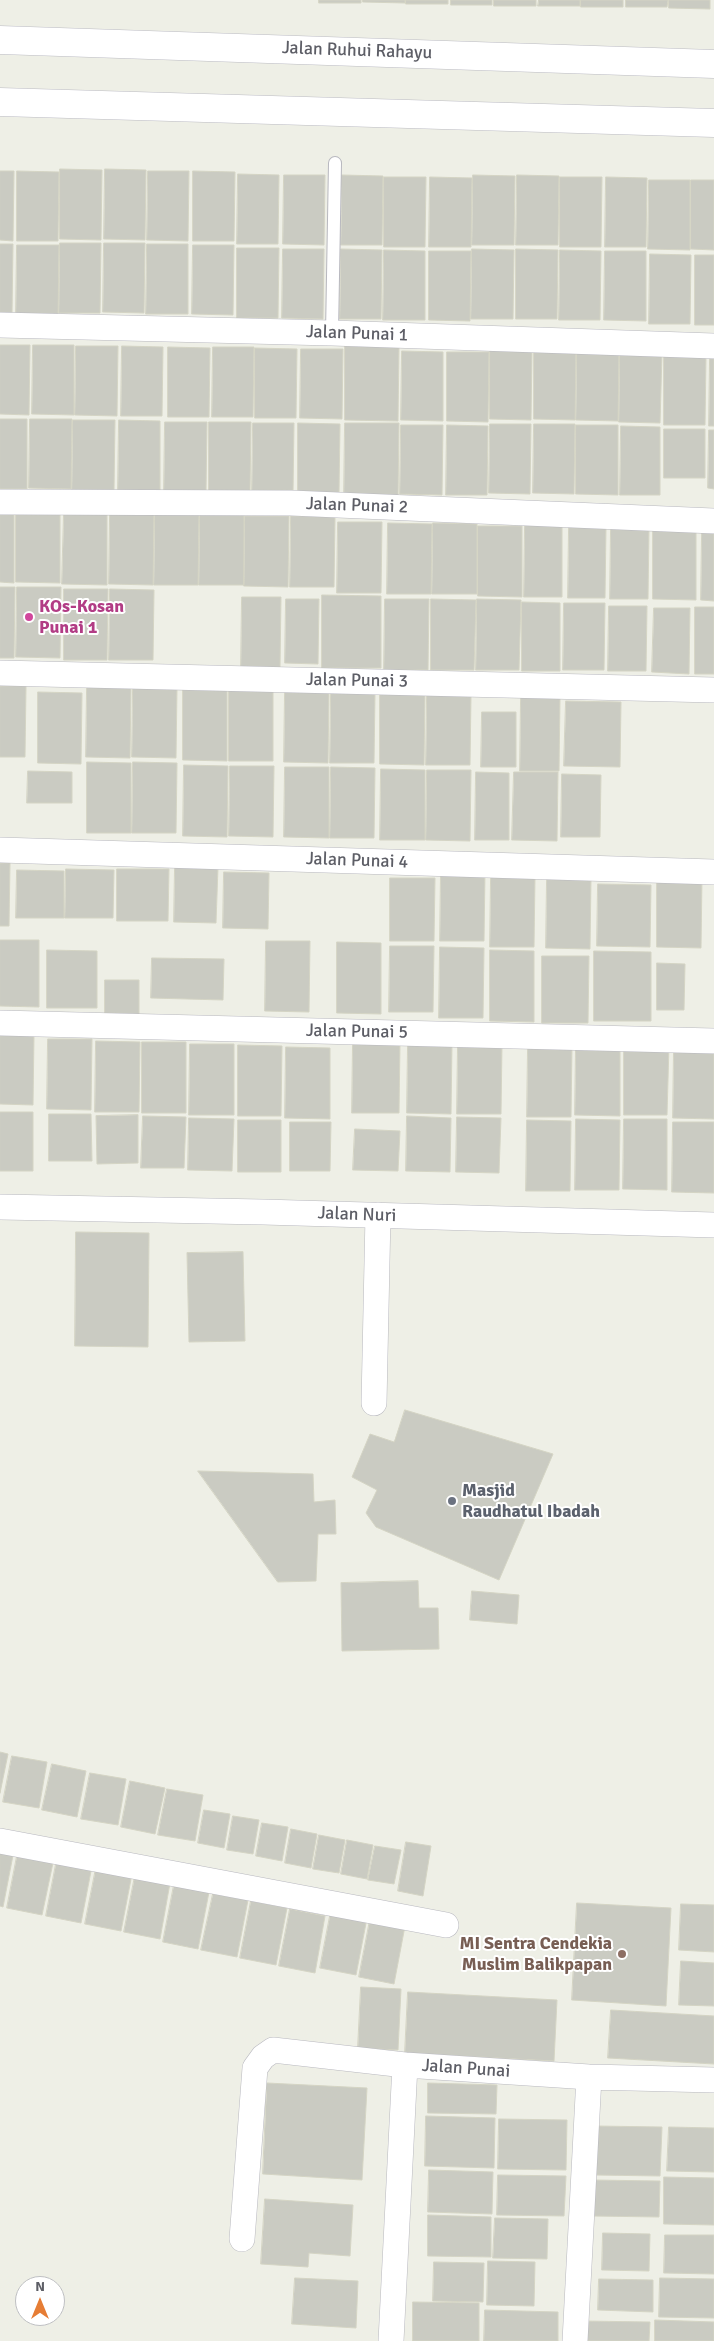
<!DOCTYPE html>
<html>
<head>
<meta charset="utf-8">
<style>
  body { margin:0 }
  #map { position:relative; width:714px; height:2341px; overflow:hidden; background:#eeefe6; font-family:Signika,sans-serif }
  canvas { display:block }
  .north { position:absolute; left:15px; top:2276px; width:50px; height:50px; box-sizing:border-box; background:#fff; border:1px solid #bebfc2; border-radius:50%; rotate:0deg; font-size:14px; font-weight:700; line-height:20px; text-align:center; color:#5d5e66 }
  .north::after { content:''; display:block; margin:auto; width:18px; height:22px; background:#e67d35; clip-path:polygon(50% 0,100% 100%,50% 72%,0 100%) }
</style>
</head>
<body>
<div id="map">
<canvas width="714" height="2341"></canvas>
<div class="north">N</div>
</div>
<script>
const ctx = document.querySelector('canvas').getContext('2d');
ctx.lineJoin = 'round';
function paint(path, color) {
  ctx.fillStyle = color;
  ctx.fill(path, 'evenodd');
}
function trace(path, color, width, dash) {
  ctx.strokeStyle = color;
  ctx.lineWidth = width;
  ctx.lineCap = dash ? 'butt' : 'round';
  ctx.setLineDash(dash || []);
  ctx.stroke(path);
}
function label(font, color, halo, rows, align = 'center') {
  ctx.font = font + ' Signika,sans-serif';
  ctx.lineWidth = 4;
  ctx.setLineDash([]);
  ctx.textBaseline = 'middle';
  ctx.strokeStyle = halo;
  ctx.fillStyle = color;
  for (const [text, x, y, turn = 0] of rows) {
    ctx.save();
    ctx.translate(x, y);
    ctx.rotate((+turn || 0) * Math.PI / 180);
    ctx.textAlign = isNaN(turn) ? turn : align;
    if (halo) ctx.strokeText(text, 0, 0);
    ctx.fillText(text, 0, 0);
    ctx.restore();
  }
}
const building = new Path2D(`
  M319,0h42v3h-42z
  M363,0h42v3l-42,-1z
  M406,0h42v4h-42z
  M451,0h41v5h-41z
  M494,0h42v6h-42z
  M539,0h41v6h-42z
  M581,0h42v7h-42z
  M626,0h42l-1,7h-41z
  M669,0h41v9l-41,-1z
  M60,169l42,1 -1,70 -41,-1z
  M105,169l41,1 -1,70 -41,-1z
  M0,171h14l-1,70 -13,-1z
  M17,171l42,1 -1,69h-41z
  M148,171h41l-1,70 -41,-1z
  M193,171l42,1 -1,69h-41z
  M238,174l41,1 -1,69h-41z
  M284,175h41l-1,70 -41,-1z
  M342,175l41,1 -1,69h-41z
  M473,175l42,1 -1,69h-42z
  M517,175l42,1 -1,69h-42z
  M384,177h42l-1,70h-41z
  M430,177l42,1 -1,69h-42z
  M560,177h42l-1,70h-41z
  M606,177l41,1 -1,69h-41z
  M649,180h41v70l-42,-1z
  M691,180h23v70l-23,-1z
  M60,243h41l-1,70h-41z
  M104,243h41l-1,70 -41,-1z
  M0,244h13l-1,70h-12z
  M147,244h41v70h-42z
  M17,245h42l-1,70 -42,-1z
  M193,245h41l-1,70 -41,-1z
  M237,248h42l-1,70h-41z
  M283,249h41l-1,70 -41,-1z
  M341,249l41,1 -1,69h-41z
  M472,249l42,1 -1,69h-42z
  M516,249l42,1 -1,69h-41z
  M384,250l41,1v69h-42z
  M560,250l41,1 -1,69h-41z
  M429,251h42l-1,70 -41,-1z
  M605,251h41v70l-42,-1z
  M650,254l41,1 -1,69h-41z
  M695,255h19v70h-19z
  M0,345h30l-1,70 -29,-1z
  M33,345h41v70l-42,-1z
  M76,346h42l-1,70 -42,-1z
  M122,346l41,1 -1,69h-41z
  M345,346l54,1 -1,74 -53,-1z
  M168,347l42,1 -1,69h-41z
  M213,347h41l-1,70h-41z
  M255,348l42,1 -1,69h-41z
  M301,349h42l-1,70 -42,-1z
  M490,350h42l-1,70 -41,-1z
  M534,350h42l-1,70 -41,-1z
  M402,351l41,1v69l-42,-1z
  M577,351l42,1 -1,69 -42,-1z
  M447,352h42l-1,70 -41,-1z
  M620,353h42l-2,70 -41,-1z
  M664,355l42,1 -1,69h-41z
  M710,357h4v69h-5z
  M0,419h27v70h-27z
  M30,419h42l-1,70 -42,-1z
  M73,420h42l-1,70h-42z
  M119,420l41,1v70l-42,-1z
  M165,422h42l-1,70 -42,-1z
  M209,422h42l-1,70 -41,-1z
  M253,423h41l-1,70 -41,-1z
  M298,423l42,1 -1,69h-41z
  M345,423h54l-1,75h-54z
  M490,424h41l-1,70 -41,-1z
  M534,424h41l-1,70 -41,-1z
  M401,425h42l-1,70 -42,-1z
  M447,425l41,1 -1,69h-41z
  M576,425h42v70l-42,-1z
  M621,426l39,1v68h-40z
  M664,429h41v49h-41z
  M709,430h5v59l-6,-1z
  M0,511l14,1v71l-14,-1z
  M16,512h44v71l-44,-1z
  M64,513l43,1v71l-45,-1z
  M110,514h44l-1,71 -44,-1z
  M155,514l44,1 -1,70h-44z
  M200,514l44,1v70h-45z
  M245,516h44l-1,71 -44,-1z
  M291,516l44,1 -1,70h-44z
  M338,522h44l-1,71h-44z
  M388,523l44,1 -1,70h-44z
  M433,523l44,1v70h-45z
  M525,523h37v74h-38z
  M478,526h44v71l-44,-1z
  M569,526h37l-1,72h-37z
  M611,527l38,1 -1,71h-38z
  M653,529h43v71l-43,-1z
  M702,533h12v68l-13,-1z
  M0,587h15l-1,71h-14z
  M17,587h44l-1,71 -44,-1z
  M64,589h44l-1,71h-43z
  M110,589l44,1 -1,70h-44z
  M322,595l59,1v72h-59z
  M242,597h39l-1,70h-39z
  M286,599h33l-1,65 -33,-1z
  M385,599h44l-1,71h-44z
  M431,599l45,1 -2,70h-43z
  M477,599l44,1 -2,70h-43z
  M522,602l38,1v68h-38z
  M564,603h41l-1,67h-41z
  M609,606h38l-1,65h-38z
  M695,607h19v67h-19z
  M654,608h36l-1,66 -37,-2z
  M0,686h26l-1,71h-25z
  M87,687h44l-1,71 -44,-1z
  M133,687h44l-1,71 -44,-1z
  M183,690h44v71l-44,-1z
  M229,690l44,1v70h-44z
  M285,691l44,1 -1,71 -44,-1z
  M38,692l44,1 -1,71 -43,-1z
  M331,692h44l-1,71h-44z
  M380,694h45l-1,71 -44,-1z
  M427,694l44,1 -1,70h-44z
  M521,697h39l-1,74h-39z
  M566,701l55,1 -1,65 -56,-1z
  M482,712h34v55h-35z
  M87,762l44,1v70h-44z
  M133,762l44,1 -1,70h-44z
  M184,765l44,1 -1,71 -44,-1z
  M230,766h44l-1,71 -44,-1z
  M285,767h44v71l-45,-1z
  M331,767l44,1 -1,70h-44z
  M381,769l44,1v70h-45z
  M427,770h44l-1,71 -44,-1z
  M28,771l44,1v31h-45z
  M476,772l33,1v67h-34z
  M514,772h44l-1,69 -45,-1z
  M562,774l39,1 -1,62h-39z
  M0,863h10l-1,63h-9z
  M175,866l43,1 -2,56 -42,-1z
  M66,869l48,1 -1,48h-48z
  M117,869h52l-1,52h-51z
  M17,870l47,1v47h-48z
  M441,870l44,1 -1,70h-44z
  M224,872l45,1 -1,56 -45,-1z
  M491,876h44l-1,71h-44z
  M657,877h45l-1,71 -44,-1z
  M390,878h45l-1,63h-44z
  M547,878h44l-1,71 -44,-1z
  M598,884l53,1 -1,62 -53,-1z
  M0,940h39v67l-39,-1z
  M266,941h44l-1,71 -44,-1z
  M337,942l44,1v71l-44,-1z
  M390,946h44l-1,66h-44z
  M440,947l44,1 -1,70h-44z
  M47,950l50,1v57h-50z
  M490,950l44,1v71l-44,-1z
  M594,951l57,1v69h-57z
  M542,956h47l-1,67h-46z
  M152,958l72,1 -1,41 -72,-2z
  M657,963l28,1 -1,46h-27z
  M105,980h34v34l-34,-1z
  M0,1034h34l-1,71 -33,-1z
  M48,1039h44l-1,71 -44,-1z
  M96,1041l44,1 -1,70h-44z
  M353,1041l47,1 -1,71h-47z
  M142,1042h44v71h-44z
  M408,1043h44l-1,71 -44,-1z
  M458,1043l44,1 -1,70h-44z
  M190,1044h44v71h-45z
  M624,1044l45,1 -2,70h-43z
  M238,1045l44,1 -1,70h-43z
  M576,1045h44v71l-45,-1z
  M528,1046h44l-1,71h-44z
  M286,1047l44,1v71l-45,-1z
  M674,1047l40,1v71l-41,-1z
  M0,1112h33v59h-33z
  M49,1114h42l1,47h-43z
  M138,1115v48l-41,1 -1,-48z
  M143,1116l43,1 -2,51h-43z
  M407,1116l44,2 -1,54 -44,-1z
  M457,1117l44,1 -2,55 -43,-1z
  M189,1118l45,1 -2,52 -44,-1z
  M576,1119l44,1 -1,70h-44z
  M624,1119h43v71l-44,-1z
  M238,1120h43v52h-43z
  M527,1120l44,1 -1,70h-44z
  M290,1122h41l-1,49h-40z
  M673,1122h41v71l-42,-1z
  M355,1129l45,2 -2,40 -45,-1z
  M76,1232l73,1 -1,114 -73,-1z
  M243,1252l2,89 -56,1 -2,-89z
  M405,1410l148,44 -54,126 -123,-53 -10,-14 11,-23 -25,-13 18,-43 24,8z
  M198,1471l115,3 1,28 21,-2 1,34h-18l-2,47 -38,1z
  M418,1581l1,27h19l1,41 -97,2 -1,-68z
  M472,1591l47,4 -2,29 -47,-4z
  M0,1752l8,2 -8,39z
  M12,1756l35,6 -8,46 -36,-6z
  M52,1764l34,7 -9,46 -35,-7z
  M90,1773l36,6 -8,46 -37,-6z
  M130,1781l35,7 -10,46 -34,-7z
  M167,1789l36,6 -8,46 -37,-6z
  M204,1810l26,4 -6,34 -26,-5z
  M233,1816l26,4 -6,34 -26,-4z
  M262,1823l26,4 -6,34 -26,-5z
  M291,1829l26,5 -6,34 -26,-5z
  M319,1835l26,5 -6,33 -26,-4z
  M347,1840l26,5 -6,34 -26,-5z
  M406,1842l25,4 -8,50 -25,-5z
  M375,1846l26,4 -7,34 -26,-4z
  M0,1847l14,3 -11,57 -3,-1z
  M18,1851l36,7 -12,57 -35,-7z
  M57,1859l35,7 -11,57 -35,-7z
  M96,1868l36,6 -11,57 -36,-7z
  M135,1876l35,7 -10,56 -36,-7z
  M174,1885l35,7 -11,57 -35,-7z
  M213,1894l35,6 -11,57 -36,-7z
  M251,1901l36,7 -11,57 -36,-7z
  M577,1903l94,5 -5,98 -94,-6z
  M681,1904l33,1v47l-35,-2z
  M290,1909l35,7 -10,57 -36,-7z
  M331,1911l36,7 -11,57 -36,-7z
  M370,1920l35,6 -11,58 -35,-7z
  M681,1961l33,2v43l-35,-1z
  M361,1987l40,2 -3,61 -40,-2z
  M408,1992l149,8 -3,61 -149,-8z
  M611,2010l103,6v48l-106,-6z
  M267,2083l100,5 -5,92 -99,-6z
  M428,2083l69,2 -1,29 -68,-1z
  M426,2116l69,2 -1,50 -69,-2z
  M499,2119l68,1 -1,50 -68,-1z
  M595,2126l67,1 -2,49 -66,-1z
  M669,2127l45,1v44l-47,-1z
  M429,2170l64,2 -1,42 -64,-2z
  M498,2175l68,1 -2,40 -67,-1z
  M664,2177l50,1v47l-50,-1z
  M592,2180l68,1 -1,36 -67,-1z
  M265,2199l88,6 -3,51 -41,-3 -1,14 -47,-3z
  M428,2215l63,2v40l-63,-1z
  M495,2218l53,1 -1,40 -54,-1z
  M603,2233l47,1 -1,37 -47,-1z
  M665,2235h49v39l-50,-1z
  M488,2261l47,1 -1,44 -47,-1z
  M434,2262l50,1 -1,39 -50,-1z
  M295,2278l63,3 -2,47 -64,-4z
  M660,2278l54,1v39l-55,-1z
  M599,2279l54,1v32l-55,-2z
  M413,2302l66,1v38h-66z
  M485,2310l73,2v29h-74z
  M655,2320l59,2v19h-59z
  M583,2321l67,1 -1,19h-67z`);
const service = new Path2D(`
  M332,333l3,-170`);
const minor = new Path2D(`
  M0,325l332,8 382,13
  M0,502l291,1 423,18
  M0,673l714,17
  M0,850l714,22
  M0,1023l714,18
  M0,1207l263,5 451,13
  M374,1403l4,-188
  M0,1841l446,84
  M242,2239l13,-171 8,-11 10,-7 132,15
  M391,2341l14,-276 184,12 125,3
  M575,2341l14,-264`);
const secondary = new Path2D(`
  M0,40l714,24
  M0,102l714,21`);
const markers = [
  [29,617,5,"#d1479c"],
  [452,1501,5,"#6b7280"],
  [622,1954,5,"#8d6e63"]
];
const streetNames = [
  ["Jalan Ruhui Rahayu",357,51,2],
  ["Jalan Punai 1",357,334,2],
  ["Jalan Punai 2",357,506,2],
  ["Jalan Punai 3",357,681,1],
  ["Jalan Punai 4",357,861,2],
  ["Jalan Punai 5",357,1032,1],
  ["Jalan Nuri",357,1215,2],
  ["Jalan Punai",466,2069,4]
];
const hotelNames = [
  ["KOs-Kosan",39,607],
  ["Punai 1",39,628]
];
const worshipNames = [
  ["Masjid",462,1491],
  ["Raudhatul Ibadah",462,1512]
];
const educationNames = [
  ["MI Sentra Cendekia",612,1944],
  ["Muslim Balikpapan",612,1965]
];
paint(building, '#cacbc2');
trace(building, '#d4d4c4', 1);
trace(service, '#b8b8bf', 14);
trace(minor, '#b8b8bf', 26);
trace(secondary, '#bbbbc3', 29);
trace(service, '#fff', 12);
trace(minor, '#fff', 25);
trace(secondary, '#fff', 28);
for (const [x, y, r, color] of markers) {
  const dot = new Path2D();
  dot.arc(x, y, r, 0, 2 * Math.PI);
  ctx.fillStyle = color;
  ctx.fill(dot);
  trace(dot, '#fff', 2);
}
label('18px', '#5d5e66', '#fff', streetNames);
label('bold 18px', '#b23c85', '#fff', hotelNames, 'left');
label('bold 18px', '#5b616d', '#fff', worshipNames, 'left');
label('bold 18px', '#785e54', '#fff', educationNames, 'right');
</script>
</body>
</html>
